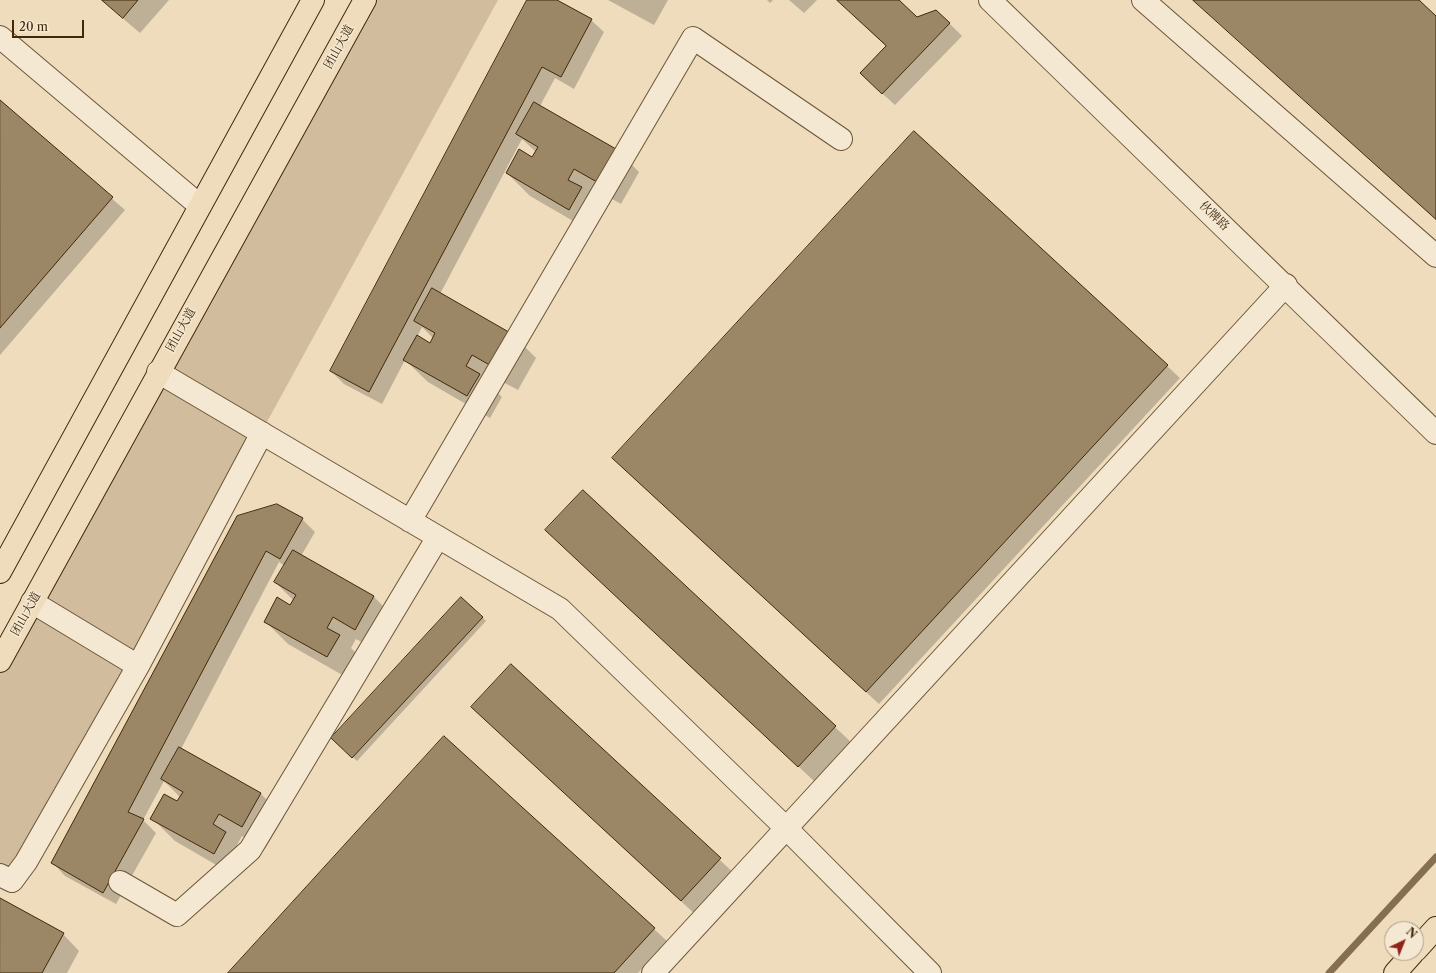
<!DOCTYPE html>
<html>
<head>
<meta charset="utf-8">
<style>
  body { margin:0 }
  #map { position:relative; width:1436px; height:973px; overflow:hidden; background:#eedcbc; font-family:"Libre Caslon Text",serif }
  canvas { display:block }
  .north { position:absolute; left:1384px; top:921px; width:40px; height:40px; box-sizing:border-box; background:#f4e8d3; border:1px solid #ac9b82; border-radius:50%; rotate:43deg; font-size:11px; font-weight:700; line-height:16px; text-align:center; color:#412809 }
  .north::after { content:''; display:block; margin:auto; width:14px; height:18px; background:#8f2418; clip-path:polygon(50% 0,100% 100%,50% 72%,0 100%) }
  .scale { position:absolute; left:12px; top:20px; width:72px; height:18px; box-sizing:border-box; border:2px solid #412809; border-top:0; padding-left:5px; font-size:12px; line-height:14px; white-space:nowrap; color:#412809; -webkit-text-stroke:3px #f4e8d3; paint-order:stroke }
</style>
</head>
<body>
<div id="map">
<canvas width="1436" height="973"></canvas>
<div class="north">N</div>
<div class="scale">20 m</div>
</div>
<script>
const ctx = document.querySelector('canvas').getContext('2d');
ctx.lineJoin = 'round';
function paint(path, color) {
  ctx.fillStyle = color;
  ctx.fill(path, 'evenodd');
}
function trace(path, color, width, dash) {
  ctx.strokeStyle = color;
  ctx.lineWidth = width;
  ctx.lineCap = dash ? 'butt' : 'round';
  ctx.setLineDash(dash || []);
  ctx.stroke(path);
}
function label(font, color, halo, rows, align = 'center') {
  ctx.font = font + ' "Libre Caslon Text","Noto Serif SC",serif';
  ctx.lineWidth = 3;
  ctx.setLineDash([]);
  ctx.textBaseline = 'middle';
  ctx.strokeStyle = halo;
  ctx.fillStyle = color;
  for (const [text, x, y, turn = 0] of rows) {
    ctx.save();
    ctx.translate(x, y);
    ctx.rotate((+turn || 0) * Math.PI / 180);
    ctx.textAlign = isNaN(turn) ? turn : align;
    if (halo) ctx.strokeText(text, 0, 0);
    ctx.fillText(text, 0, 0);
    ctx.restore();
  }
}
const green = new Path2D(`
  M365,0h133l-472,862 -26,13v-214z`);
const shadow = new Path2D(`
  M101,0h68l-29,33z
  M528,0h26l37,20 13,12 -30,57 -19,-11 -15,28 76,43 23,23 -18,32 -23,-13 6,20 -12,21 -62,-36 -23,-23 26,-15 3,-6 -14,-13 -82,155 73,41 23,23 -18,32 -23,-12 -4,8 11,11 -12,21 -62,-36 -23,-22 -23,44 -38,-20 -13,-13zM422,327l11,11 -3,6 -13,-7z
  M608,0h60l-14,25z
  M767,0h6l-3,3z
  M789,0h28l-13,13z
  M838,0h59l20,19 32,4 13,13 -67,69 -21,-19 13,-40z
  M1193,0h224l19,17v203z
  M0,101l125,109 -125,145z
  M1167,366l13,12 -301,326 -253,-233z
  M583,491l269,252 -37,39 -269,-252z
  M237,516l65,3 13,13 -14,24 73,41 23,23 -18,32 -23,-13 -5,9 11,11 -11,21 -63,-36 -23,-23 26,-15 3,-5 -19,-19 10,-16 -6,-4 -98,187 80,45 23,23 -19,32 -23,-13 -5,9 12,11 -12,21 -62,-36 -23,-23 25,-15 3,-6 -16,-16 -21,39 13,13 -40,71 -51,-28 -12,-13z
  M482,617l4,4 -129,140 -25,-23z
  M511,665l226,211 -39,41 -209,-194z
  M0,900l63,34 16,17 -12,22h-67z
  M654,929l13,12 -29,32h-409z`);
const stream = new Path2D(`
  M1329,973l107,-116`);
const building = new Path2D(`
  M102,0h36l-15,18z
  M527,0h30l35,19 -31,58 -19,-10 -173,325 -39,-21z
  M837,0h62l18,17 19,-7 14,13 -68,71 -22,-21 26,-27z
  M1193,0h226l17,16v203z
  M0,100l113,97 -113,131z
  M534,102l82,47 -19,33 -23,-13 -6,11 14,7 -13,23 -63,-37 13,-24 13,8 6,-10 -22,-13z
  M914,131l254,234 -302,327 -254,-234z
  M432,288l82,47 -19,33 -23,-13 -6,11 14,8 -13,22 -64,-36 14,-25 13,8 5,-10 -21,-12z
  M583,490l253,236 -38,41 -253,-237z
  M277,504l26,14 -23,41 -14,-8 -138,261 16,7 -41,74 -52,-30 186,-347z
  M293,550l81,46 -19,34 -22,-13 -6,11 13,7 -13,22 -63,-35 13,-25 13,8 6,-10 -22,-13z
  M461,597l22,20 -131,141 -21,-20z
  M511,664l210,194 -40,43 -210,-194z
  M444,736l211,192 -41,45h-386z
  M179,747l82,46 -19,34 -23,-13 -6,10 13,8 -12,22 -64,-35 14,-25 13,7 6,-9 -22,-13z
  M0,898l64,35 -22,40h-42z`);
const minor = new Path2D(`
  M990,0l446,433
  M1143,0l293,256
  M0,37l199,168
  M158,372l402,237 226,219 144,145
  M410,521l283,-483 148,101
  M32,602l106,64
  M0,875l12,6 14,-19 112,-196 124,-233
  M120,882l57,33 73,-65 188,-313
  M653,973l633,-688`);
const major = new Path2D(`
  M1416,950l20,-22
  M1395,973l18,-20`);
const highway = new Path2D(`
  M0,572l313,-572
  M0,661l365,-661`);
const streetNames = [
  ["团山大道",339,47,-61],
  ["伙牌路",1214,216,44],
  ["团山大道",181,330,-61],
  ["团山大道",26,614,-61]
];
paint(green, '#d1bd9e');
paint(shadow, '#0003');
trace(stream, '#856f50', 7);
paint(building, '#9b8666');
trace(building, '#412809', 1);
trace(minor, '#6c5536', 24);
trace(major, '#412809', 24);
trace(highway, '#412809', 24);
trace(minor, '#f4e8d3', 22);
trace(major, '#eedcbc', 22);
trace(highway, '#eedcbc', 22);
label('12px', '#412809', '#f4e8d3', streetNames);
</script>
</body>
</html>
